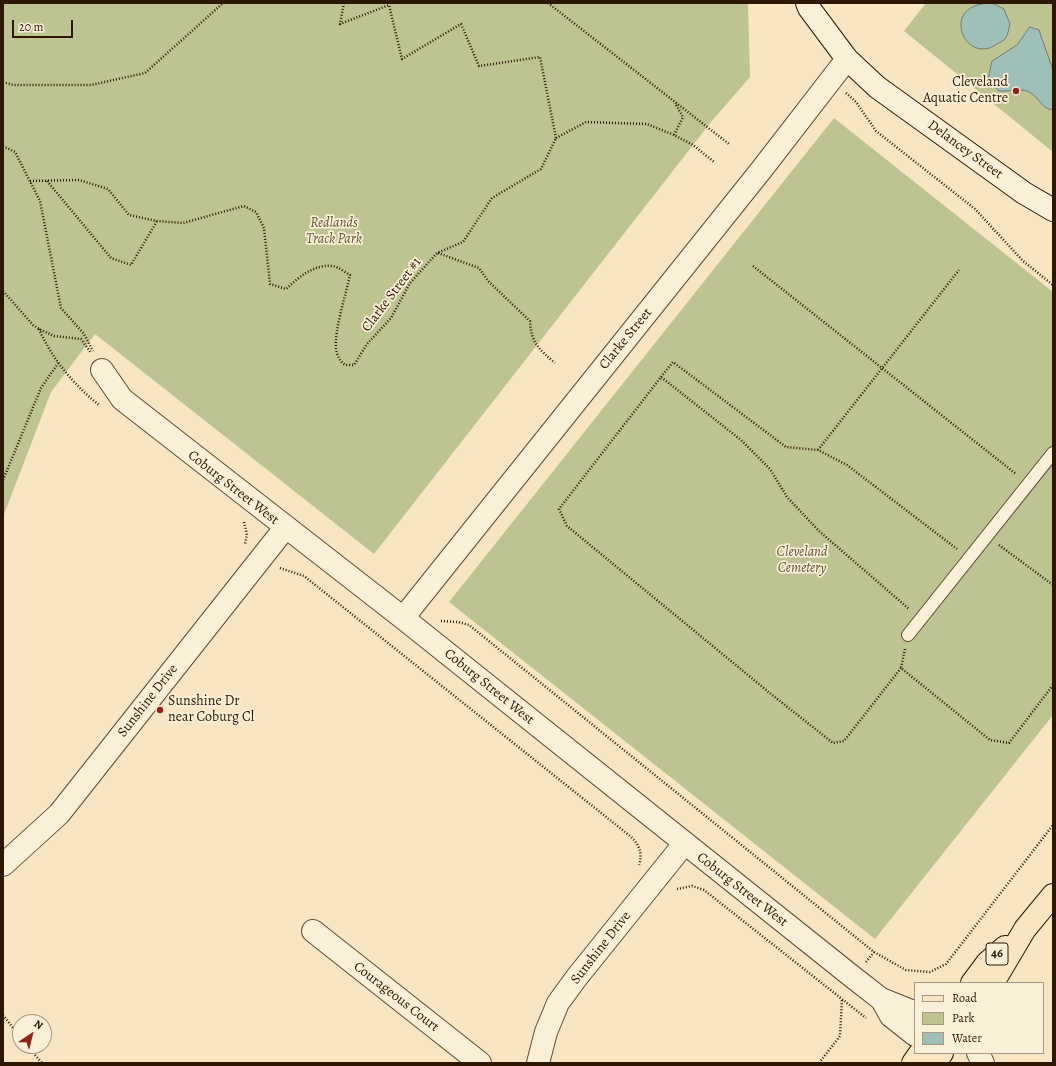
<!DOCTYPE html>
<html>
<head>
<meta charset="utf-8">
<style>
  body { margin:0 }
  #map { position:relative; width:1056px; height:1066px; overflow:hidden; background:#f7e6c1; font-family:Alegreya,serif }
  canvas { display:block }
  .frame { position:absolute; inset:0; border:4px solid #2d1603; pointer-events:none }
  .legend { position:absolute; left:914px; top:982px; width:130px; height:72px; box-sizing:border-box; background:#faefd7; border:1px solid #a89882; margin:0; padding:5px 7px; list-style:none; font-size:12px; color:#2d1603 }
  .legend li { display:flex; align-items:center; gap:8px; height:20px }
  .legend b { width:20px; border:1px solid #a89882 }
  .north { position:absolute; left:12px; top:1014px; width:40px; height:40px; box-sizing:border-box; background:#faefd7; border:1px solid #a89882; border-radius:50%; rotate:35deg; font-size:11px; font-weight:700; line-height:16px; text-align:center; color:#2d1603 }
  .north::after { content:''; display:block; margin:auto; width:14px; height:18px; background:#8f2418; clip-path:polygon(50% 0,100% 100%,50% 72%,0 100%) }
  .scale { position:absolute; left:12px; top:20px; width:61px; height:18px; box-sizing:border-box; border:2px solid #2d1603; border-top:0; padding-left:5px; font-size:12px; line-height:14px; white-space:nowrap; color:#2d1603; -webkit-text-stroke:3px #faefd7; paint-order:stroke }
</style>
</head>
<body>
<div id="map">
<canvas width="1056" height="1066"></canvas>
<div class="frame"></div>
<ul class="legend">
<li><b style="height:5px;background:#f7e6c1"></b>Road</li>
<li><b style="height:11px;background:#bdc492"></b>Park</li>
<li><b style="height:11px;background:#9ebfb7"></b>Water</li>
</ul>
<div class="north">N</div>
<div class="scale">20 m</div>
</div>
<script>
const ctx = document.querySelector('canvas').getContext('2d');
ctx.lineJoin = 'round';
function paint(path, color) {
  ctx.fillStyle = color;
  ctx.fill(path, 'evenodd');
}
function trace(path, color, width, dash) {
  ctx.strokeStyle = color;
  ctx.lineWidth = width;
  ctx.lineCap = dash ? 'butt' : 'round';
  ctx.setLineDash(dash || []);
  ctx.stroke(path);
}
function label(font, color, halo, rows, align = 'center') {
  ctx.font = font + ' Alegreya,serif';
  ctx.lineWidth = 3.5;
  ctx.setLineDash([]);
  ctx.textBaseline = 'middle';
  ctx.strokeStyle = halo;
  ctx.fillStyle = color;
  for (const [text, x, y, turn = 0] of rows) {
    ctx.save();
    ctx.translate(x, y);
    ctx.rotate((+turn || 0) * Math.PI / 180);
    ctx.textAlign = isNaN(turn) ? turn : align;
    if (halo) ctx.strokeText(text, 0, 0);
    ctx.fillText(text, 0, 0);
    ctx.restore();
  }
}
const green = new Path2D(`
  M3,3h745l2,74 -39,45 -337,432 -279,-220 -44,58 -48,125z
  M926,3h127v149l-149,-121z
  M834,118l219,174v423l-178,224 -426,-337z`);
const water = new Path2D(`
  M992,3l12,6 6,15c-1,4 -2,11 -5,15 -2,2 -6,4 -8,5 -32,23 -60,-41 -5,-41z
  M1030,27l9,3 14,40v40c-11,-1 -14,-12 -22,-17 -8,-6 -22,-1 -32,-2l-11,-12 4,-18 25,-16z`);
const path = new Path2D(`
  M344,3l-4,21 49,-19 13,54 59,-35 18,42 61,-9 16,81
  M548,3l181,141
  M3,82l10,3h78l54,-12 78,-70
  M846,93l10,9 20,29 99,78 48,52 30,24
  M674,135l9,-18 -8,-14
  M556,138l30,-16 61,2 27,11 19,10 21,17
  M3,146l12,6 25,49 21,107 23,26 9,17
  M30,181l49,-1 29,9 21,26 28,6 26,2 61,-17 12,6 8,16 6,56 16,5c13,-12 28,-25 47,-23 5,1 12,6 17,9 -4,19 -16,56 -14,74 1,7 4,12 9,16h9l13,-21 24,-26 19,-35 27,-30 26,-11 29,-44 49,-29 15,-31
  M47,181l64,77 20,7 26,-44
  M438,253l41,15 9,13 42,40c1,22 9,28 25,42
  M753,266l263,208
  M3,291l30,34 6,4 15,7 27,3 10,14
  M39,329c13,30 35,56 60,76
  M661,377l12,-15 113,85 32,3 29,15 110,84
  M818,450l141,-180
  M3,480l38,-92 18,-26
  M244,522l3,13 -2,9
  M999,545l54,40
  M280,568l24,8 326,260c9,8 13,17 9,29
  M441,621l17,1 11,3 405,327 32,18 24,2 16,-8 107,-139
  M905,649l-4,19 89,72 19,3 44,-58
  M901,668l-57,73 -11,2 -62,-49 -204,-168 -8,-17 102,-132 80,63 29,29 17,28 32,34 90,78
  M677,889l15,-3 12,4 162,128
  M866,962l8,-10
  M3,1015l17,22
  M27,1046l15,17
  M819,1063l21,-27 2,-37`);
const service = new Path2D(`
  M908,635l145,-182`);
const minor = new Path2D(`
  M102,370l20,29 281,219 451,360 27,21 30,12h4
  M403,618l359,-449 85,-110
  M3,865l56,-51 226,-286
  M313,931l167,132
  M882,1000l9,16 24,19
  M978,1053l5,10
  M538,1063l8,-31 12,-29 19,-26 107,-133`);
const secondary = new Path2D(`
  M807,3l2,5 38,51 30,28 147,106 29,17`);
const primary = new Path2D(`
  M972,983l15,-20 18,-16
  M993,983l32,-54 28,-34
  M913,1063l7,-10
  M935,1063l7,-10`);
const markers = [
  [1016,91,4,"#8f2418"],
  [160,710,4,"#8f2418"]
];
const shields = [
  [997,954,22]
];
const shieldNames = [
  ["46",997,954]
];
const poiNames = [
  ["Cleveland",1008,83],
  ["Aquatic Centre",1008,99],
  ["Sunshine Dr",168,702,"left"],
  ["near Coburg Cl",168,718,"left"]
];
const streetNames = [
  ["Delancey Street",965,150,36],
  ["Clarke Street #1",392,295,-53],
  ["Clarke Street",626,339,-51],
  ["Coburg Street West",233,488,38],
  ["Coburg Street West",489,687,39],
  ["Sunshine Drive",148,701,-52],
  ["Coburg Street West",742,890,38],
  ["Sunshine Drive",601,948,-52],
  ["Courageous Court",396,997,38]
];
const parkNames = [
  ["Redlands",334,224],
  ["Track Park",334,240],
  ["Cleveland",802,553],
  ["Cemetery",802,569]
];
paint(green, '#bdc492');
paint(water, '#9ebfb7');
trace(water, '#717b6f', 1);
trace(service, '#604a32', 14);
trace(minor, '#604a32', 24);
trace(secondary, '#2d1603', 24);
trace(primary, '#2d1603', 24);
trace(path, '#2d1603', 2.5, [1, 2]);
trace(service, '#faefd7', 12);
trace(minor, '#faefd7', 22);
trace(secondary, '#faefd7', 22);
trace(primary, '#f7e6c1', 22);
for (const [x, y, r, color] of markers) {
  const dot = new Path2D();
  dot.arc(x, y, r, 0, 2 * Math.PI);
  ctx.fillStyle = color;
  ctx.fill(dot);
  trace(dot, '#faefd7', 1.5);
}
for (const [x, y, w] of shields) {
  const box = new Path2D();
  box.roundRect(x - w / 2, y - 11, w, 22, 3);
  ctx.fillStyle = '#faefd7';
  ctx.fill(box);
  trace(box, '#2d1603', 1);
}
label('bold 13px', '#2d1603', null, shieldNames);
label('14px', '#2d1603', '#faefd7', poiNames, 'right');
label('14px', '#2d1603', '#faefd7', streetNames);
label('italic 14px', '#5f5335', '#faefd7', parkNames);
</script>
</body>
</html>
